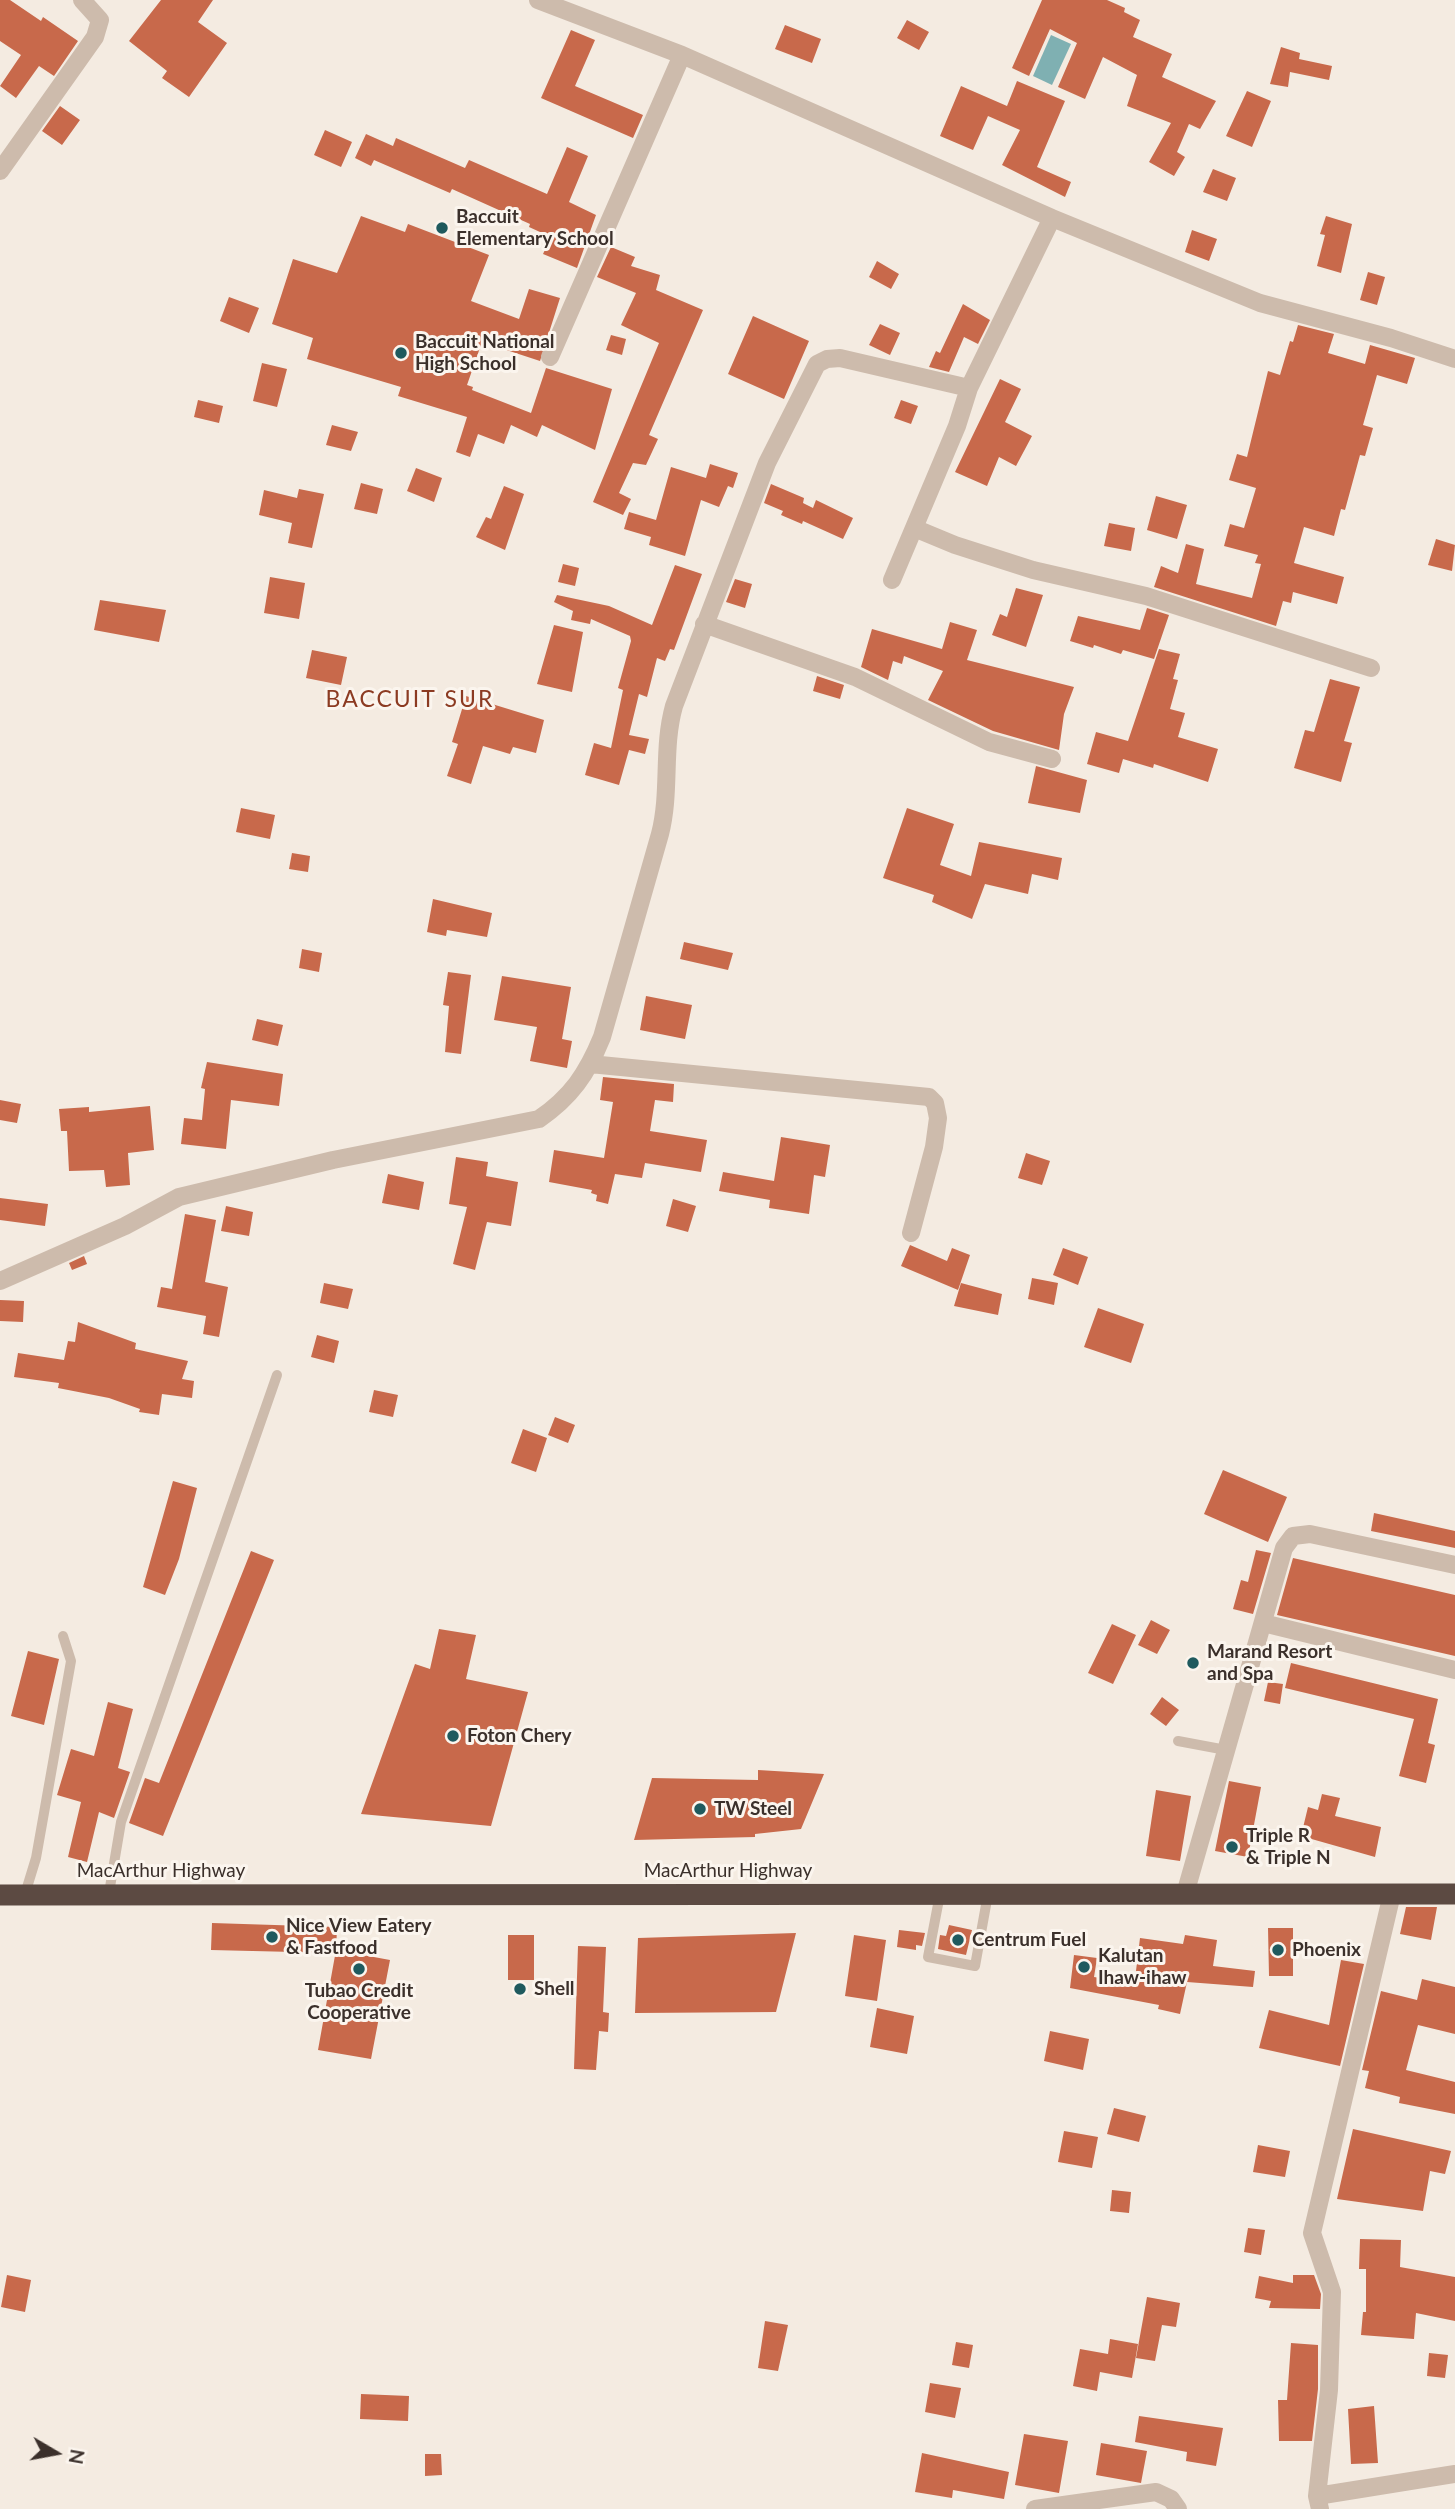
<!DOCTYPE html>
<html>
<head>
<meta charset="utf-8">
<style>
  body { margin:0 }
  #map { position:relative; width:1455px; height:2509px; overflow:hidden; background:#f4ebe1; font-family:Lato,sans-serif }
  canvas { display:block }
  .north { position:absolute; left:21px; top:2418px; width:70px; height:70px; -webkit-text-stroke:5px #fbf5ee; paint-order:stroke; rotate:100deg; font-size:19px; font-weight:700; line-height:28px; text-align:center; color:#3b302b }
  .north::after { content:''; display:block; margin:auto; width:24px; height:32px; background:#3b302b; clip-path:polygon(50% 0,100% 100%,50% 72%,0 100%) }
</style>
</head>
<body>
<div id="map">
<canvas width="1455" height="2509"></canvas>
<div class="north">N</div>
</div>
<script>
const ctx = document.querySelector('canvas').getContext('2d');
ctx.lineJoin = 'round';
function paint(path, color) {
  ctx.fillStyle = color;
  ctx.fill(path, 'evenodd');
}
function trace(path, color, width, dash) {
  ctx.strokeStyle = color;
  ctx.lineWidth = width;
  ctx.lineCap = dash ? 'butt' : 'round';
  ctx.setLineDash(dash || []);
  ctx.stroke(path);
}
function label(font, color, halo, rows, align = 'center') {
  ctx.font = font + ' Lato,sans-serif';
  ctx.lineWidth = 6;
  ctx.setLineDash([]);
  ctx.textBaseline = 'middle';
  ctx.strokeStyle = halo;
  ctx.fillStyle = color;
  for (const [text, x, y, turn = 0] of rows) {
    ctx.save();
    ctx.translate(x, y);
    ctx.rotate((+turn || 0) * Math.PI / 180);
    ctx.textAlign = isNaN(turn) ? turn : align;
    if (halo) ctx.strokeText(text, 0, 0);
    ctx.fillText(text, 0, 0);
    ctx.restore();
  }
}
const water = new Path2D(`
  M1051,35l20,9 -19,41 -19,-9z`);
const building = new Path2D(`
  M0,0h10l31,21 2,-4 35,24 -24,35 -15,-10 -23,32 -16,-12 21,-31 -21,-14z
  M161,0h52l-15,22 29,21 -38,54 -27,-19 5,-7 -38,-30z
  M1042,0h65l18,8 -1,4 16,8 -7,17 39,17 -10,23 54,24 -16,28 -11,-5 -12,28 8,5 -11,19 -25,-14 22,-39 -44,-17 10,-31 -34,-18 -18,42 -27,-12 19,-44 -27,-14 -21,47 -17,-8z
  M907,20l22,12 -10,18 -22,-12z
  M785,25l36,14 -9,24 -37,-14z
  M571,30l24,10 -20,46 68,29 -10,23 -92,-40z
  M1281,47l19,6 -1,6 33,7 -3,14 -39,-8 -2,15 -18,-3z
  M1017,81l48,20 -28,66 34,15 -6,15 -63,-32 18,-35 -32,-14 -15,34 -33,-14 21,-50 46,20z
  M1247,91l24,10 -19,46 -26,-11z
  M60,106l20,14 -18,25 -20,-14z
  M325,130l27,12 -11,25 -27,-12z
  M366,134l27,12 3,-8 69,30 4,-8 78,34 20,-47 21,9 -19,46 27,13 -19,53 -34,-14 8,-17 -22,-10 1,-3 -78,-35 -2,4 -76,-33 -3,6 -16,-8z
  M1213,169l23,9 -9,23 -24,-9z
  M361,216l44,16 3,-8 81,31 -18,46 48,18 10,-30 31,9 -20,63 -58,-19 -15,43 6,2 -1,3 59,23 15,-45 66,21 -17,61 -53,-25 -5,12 -26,-12 -7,19 -26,-10 -8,23 -14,-5 11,-35 -69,-21 3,-9 -94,-28 6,-21 -41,-14 21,-65 44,14z
  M1326,216l26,8 -11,49 -24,-7 8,-31 -5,-1z
  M1192,230l25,9 -8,22 -24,-9z
  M611,247l24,10 -4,9 29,9 -4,15 47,20 -54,125 9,4 -12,26 -13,-2 -14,30 12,6 -8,16 -30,-13 66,-159 -38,-18 15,-32 -39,-16z
  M877,261l22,13 -8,15 -22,-12z
  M1368,272l17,5 -8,28 -17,-5z
  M229,297l30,11 -10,25 -29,-12z
  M963,304l27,16 -12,24 -14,-7 -15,35 -20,-5 7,-16 4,2z
  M753,316l56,25 -25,58 -56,-25z
  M880,324l20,9 -10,22 -21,-10z
  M1298,325l36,9 -6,19 37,11 5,-19 45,13 -8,26 -30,-9 -14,50 10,3 -8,28 -5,-1 -15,55 -4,-1 -7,27 -30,-9 -10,36 50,14 -7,27 -44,-12 -2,11 -8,-2 -7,25 -122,-39 7,-21 17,7 8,-29 18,5 -8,35 56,14 9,-34 -6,-1 3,-8 -34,-9 6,-22 14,4 12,-40 -27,-8 8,-26 10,3 21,-86 12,4 10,-34 3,1z
  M611,335l15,4 -4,16 -16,-5z
  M262,363l25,6 -10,38 -24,-6z
  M1000,379l21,10 -16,33 27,14 -16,30 -17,-9 -12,29 -32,-14z
  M198,400l25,6 -4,17 -25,-6z
  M901,400l17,6 -7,18 -17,-6z
  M332,425l26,7 -7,19 -25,-6z
  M710,464l28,9 -5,15 -5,-2 -9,21 -18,-7 -16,56 -36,-11 2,-8 -27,-8 5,-17 27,8 15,-53 35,11z
  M416,468l26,10 -8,24 -27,-11z
  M361,483l22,6 -6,25 -23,-5z
  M771,484l33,14 -1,5 10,5 3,-8 37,18 -10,21 -40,-18 -1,3 -21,-9 2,-4 -19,-8z
  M504,486l20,8 -19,56 -29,-13 10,-20 5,2z
  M299,489l25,5 -12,54 -24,-5 4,-20 -33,-8 5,-25 33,8z
  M1156,496l31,9 -10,34 -30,-9z
  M1109,523l26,5 -4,23 -27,-5z
  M1436,539l19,6 -3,26 -24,-6z
  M563,564l16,4 -4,18 -17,-4z
  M675,565l27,9 -28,76 -4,-1 -5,12 -8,-3 -10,39 -8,-3 -10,41 20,4 -4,15 -16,-4 -10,35 -34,-10 9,-32 17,5 12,-58 -5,-2 13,-47 -1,-5 -39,-17 -1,5 -19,-4 2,-9 -19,-9 3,-7 52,11 43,19z
  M270,577l35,6 -6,36 -35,-6z
  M735,579l17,5 -7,24 -19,-6z
  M1016,588l27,7 -17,52 -34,-12 8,-21 7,3z
  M100,600l66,10 -7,32 -65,-12z
  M1147,608l22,7 -15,44 -31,-9 -2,4 -27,-9 -1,3 -23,-7 8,-25 62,14z
  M950,622l27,8 -10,30 107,27 -10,27 -5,36 -66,-19 -65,-31 15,-29 -39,-15 -2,8 -9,-3 -5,19 -27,-13 11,-38 70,20z
  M554,625l29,7 -11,60 -35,-8z
  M1159,649l21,5 -7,25 5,1 -8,29 15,4 -7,24 40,12 -10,33 -54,-18 -1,4 -30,-9 -4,14 -32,-9 9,-32 32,9z
  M312,650l35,7 -6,28 -35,-7z
  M817,676l27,9 -4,14 -27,-8z
  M1330,679l30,8 -16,54 8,2 -11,39 -47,-14 11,-38 9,2z
  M466,696l78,24 -8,33 -23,-6 -3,7 -27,-8 -12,38 -24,-8 11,-32 -6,-2z
  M1036,766l51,14 -7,33 -52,-10z
  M241,808l34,7 -5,24 -34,-7z
  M907,808l47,16 -14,41 31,11 8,-34 83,16 -4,22 -26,-6 -4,20 -43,-10 -13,35 -40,-17 2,-7 -51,-17z
  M292,853l18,3 -2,16 -19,-3z
  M433,899l59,14 -5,24 -40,-7 -1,6 -19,-4z
  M684,942l49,11 -5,17 -48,-11z
  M302,949l20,4 -3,19 -20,-4z
  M448,972l23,3 -10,79 -16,-2 4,-46 -6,-1z
  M502,976l69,11 -9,52 10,2 -5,27 -37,-7 7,-34 -43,-7z
  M646,996l46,9 -7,34 -45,-9z
  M257,1019l26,6 -5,21 -26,-6z
  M207,1062l76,12 -4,32 -48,-6 -5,49 -45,-5 3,-26 18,2 3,-31 -4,-1z
  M603,1077l71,7 -1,18 -18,-2 -5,31 57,9 -6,32 -56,-9 -3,15 -27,-4 -7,30 -12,-3 1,-6 -6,-2 1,-3 -43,-8 5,-32 50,8 9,-56 -13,-2z
  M0,1100l21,4 -4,19 -17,-3z
  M150,1106l4,44 -26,3 2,32 -24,2 -2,-17 -35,1 -2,-40h-6l-2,-22 30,-2v5z
  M781,1137l49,8 -5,32 -11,-2 -5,39 -40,-6 1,-8 -51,-9 4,-19 51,9z
  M1026,1153l24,8 -8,24 -24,-7z
  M456,1157l32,5 -2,14 32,6 -7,44 -24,-4 -12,48 -22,-6 14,-57 -18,-3z
  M388,1174l36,8 -5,28 -37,-7z
  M0,1198l48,6 -3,22 -45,-6z
  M673,1199l23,7 -8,26 -22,-6z
  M226,1206l27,6 -4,24 -28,-5z
  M185,1214l31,6 -11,62 23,5 -9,50 -16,-3 3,-18 -49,-9 4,-20 11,2z
  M910,1245l37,16 5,-13 18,7 -12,35 -57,-24z
  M1063,1248l25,9 -10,28 -25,-10z
  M84,1256l3,8 -15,6 -3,-7z
  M1032,1278l26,5 -4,22 -26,-6z
  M324,1283l29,6 -5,20 -28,-6z
  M961,1283l41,11 -4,21 -44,-9z
  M0,1300l24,1 -1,21 -23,-1z
  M1098,1308l46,16 -13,39 -47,-16z
  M78,1322l58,21 -1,6 53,12 -6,18 12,2 -2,17 -30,-4 -3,21 -20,-3 1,-3 -31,-11 -51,-10 1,-5 -45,-6 4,-24 46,7 4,-19 7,1z
  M317,1335l22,6 -5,22 -23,-6z
  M374,1390l24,5 -5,22 -24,-5z
  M555,1417l20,8 -7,18 -20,-8z
  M523,1429l24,9 -11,34 -25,-9z
  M1223,1470l64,27 -19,45 -64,-28z
  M173,1481l24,7 -18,71 -14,36 -22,-8z
  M1374,1513l81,18v17l-84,-17z
  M1256,1550l15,3 -18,61 -20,-5 8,-29 7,2z
  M251,1551l23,9 -111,276 -34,-13 16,-45 14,5z
  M1293,1558l162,37v61l-178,-41z
  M1151,1620l19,10 -13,24 -19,-9z
  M1112,1624l24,11 -23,49 -25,-11z
  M439,1629l37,6 -10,44 62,13 -37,134 -130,-12 54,-150 15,5z
  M28,1651l31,8 -15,66 -33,-9z
  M1291,1663l147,36 -10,44 7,2 -9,38 -27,-7 15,-57 -129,-31z
  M1268,1682l15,2 -3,20 -16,-3z
  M1162,1697l17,13 -13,16 -16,-12z
  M108,1702l25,7 -15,59 12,4 -16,46 -15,-6 -12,50 -19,-5 13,-55 -24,-7 14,-46 23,7z
  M758,1770l66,4 -23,55 -46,5v3l-121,3 18,-62 106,2z
  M1229,1781l32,6 -13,70 -33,-6z
  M1156,1790l35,6 -11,65 -34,-5z
  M1322,1794l18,4 -5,18 46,11 -6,30 -74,-21 7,-29 10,3z
  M1406,1907h31l-6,33 -31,-6z
  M212,1923l125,4 -1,26 -125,-3z
  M949,1925l23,5 -6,25 -28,-6 2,-14 6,1z
  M1268,1928h25v48h-24z
  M899,1930l26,3 -3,13 -6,-1v5l-19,-3z
  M796,1933l-20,79 -141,1 3,-75z
  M508,1935h26v45h-26z
  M854,1935l32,5 -9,61 -32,-5z
  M1185,1935l32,5 -4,26 42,5 -2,16 -66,-5 -7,32 -22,-5 1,-4 -89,-17 4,-33 23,3 -3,19 31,5v-5l10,2 5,-41 43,6z
  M578,1946l28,1 -3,65 6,1 -1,19 -9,-1 -3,39 -22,-1z
  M336,1950l54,10 -19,99 -53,-9z
  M1341,1960l23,4 -24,102 -81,-18 10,-38 60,15z
  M1422,1979l33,8v47l-37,-9 -12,45 49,12v32l-56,-11 1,-6 -35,-9 4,-17 -7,-1 19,-79 36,9z
  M877,2008l37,8 -7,38 -37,-7z
  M1050,2031l39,8 -6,31 -39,-9z
  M1114,2108l32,8 -7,26 -32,-8z
  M1353,2129l98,22 -6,23 -15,-3 -7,40 -86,-12z
  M1064,2131l34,6 -6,31 -34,-6z
  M1258,2145l32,6 -5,26 -32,-5z
  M1112,2190l19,2 -2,21 -19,-2z
  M1248,2228l17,2 -4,25 -17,-3z
  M1360,2239l41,1 -1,27 55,10v44l-39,-8 -2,26 -53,-4 2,-23h3v-43h-7z
  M7,2275l24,5 -6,32 -24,-5z
  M1293,2275h21l7,19 -1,15 -51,-1 2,-7 -16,-3 4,-22 34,7z
  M1147,2297l33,6 -4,24 -14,-2 -7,36 -19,-3z
  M765,2321l23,4 -10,46 -20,-3z
  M1110,2339l28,5 -6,34 -32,-6 -3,19 -24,-5 7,-37 28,5z
  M956,2342l17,3 -4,23 -17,-3z
  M1291,2343l27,2v44l-6,52h-33l-1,-41h9z
  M1429,2353l19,2 -3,23 -18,-2z
  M930,2383l31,5 -6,30 -30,-6z
  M361,2394l48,2 -1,25 -48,-2z
  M1374,2406l4,57 -27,1 -3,-55z
  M1139,2416l84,12 -7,38 -30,-5 1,-9 -52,-10z
  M1024,2434l44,7 -9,52 -44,-8z
  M1101,2443l46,8 -6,32 -45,-8z
  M922,2453l87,19 -5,27 -51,-9 -1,8 -37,-6z
  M425,2454h16l1,21 -17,1z`);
const lane = new Path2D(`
  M1178,1741l48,9
  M109,1893l12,-71 156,-447
  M25,1894l11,-36 35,-197 -8,-25
  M940,1894l-12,63 47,9 13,-72`);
const street = new Path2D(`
  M538,0l144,55 370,163 208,85 131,35 64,21
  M0,171l95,-134 5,-17 -18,-20
  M550,357l132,-302
  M914,528l41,17 78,25 113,26 225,72
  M892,580l65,-154 12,-38 83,-170
  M704,624l151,53 134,65 63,17
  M590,1064l339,33 6,6 3,15 -4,29 -23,86
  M0,1281l125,-55 54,-29 154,-37 206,-41c32,-22 48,-45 63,-82l58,-203c11,-43 2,-85 14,-128l93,-243 50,-99 10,-5 13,-1 129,30
  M1263,1623l192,47
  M1185,1894l99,-346 9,-12 17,-2 145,31
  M1317,2496l138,-22
  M1035,2509l121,-17 15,7 7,10
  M1320,2509l-3,-13 12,-106 3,-98 -20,-59 80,-339`);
const highway = new Path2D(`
  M0,1895l1455,-1`);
const markers = [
  [442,228,7,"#1f5a5e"],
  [401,353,7,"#1f5a5e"],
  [1193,1663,7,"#1f5a5e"],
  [453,1736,7,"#1f5a5e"],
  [700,1809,7,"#1f5a5e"],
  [1232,1847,7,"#1f5a5e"],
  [272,1937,7,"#1f5a5e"],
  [958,1940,7,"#1f5a5e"],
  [1278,1950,7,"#1f5a5e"],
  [1084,1967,7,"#1f5a5e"],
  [359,1969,7,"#1f5a5e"],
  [520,1989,7,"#1f5a5e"]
];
const poiNames = [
  ["Baccuit",456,217],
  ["Elementary School",456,239],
  ["Baccuit National",415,342],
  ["High School",415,364],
  ["Marand Resort",1207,1652],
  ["and Spa",1207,1674],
  ["Foton Chery",467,1736],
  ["TW Steel",714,1809],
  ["Triple R",1246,1836],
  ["& Triple N",1246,1858],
  ["Nice View Eatery",286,1926],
  ["& Fastfood",286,1948],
  ["Centrum Fuel",972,1940],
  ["Phoenix",1292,1950],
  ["Kalutan",1098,1956],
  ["Ihaw-ihaw",1098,1978],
  ["Shell",534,1989],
  ["Tubao Credit",359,1991,"center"],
  ["Cooperative",359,2013,"center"]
];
const streetNames = [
  ["MacArthur Highway",161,1871],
  ["MacArthur Highway",728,1871]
];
const quarterNames = [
  ["BACCUIT SUR",410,700]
];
paint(water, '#7fb0b2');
paint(building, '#c8694b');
trace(lane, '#cdbbac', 10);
trace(street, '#cdbbac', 18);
trace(highway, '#5c4a42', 21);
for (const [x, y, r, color] of markers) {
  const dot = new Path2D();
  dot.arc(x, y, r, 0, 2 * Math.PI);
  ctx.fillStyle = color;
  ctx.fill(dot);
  trace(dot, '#fbf5ee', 2.5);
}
label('bold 19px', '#3b302b', '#fbf5ee', poiNames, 'left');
label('19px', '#3b302b', '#fbf5ee', streetNames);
ctx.letterSpacing = '2px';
label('23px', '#8c3b22', '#fbf5ee', quarterNames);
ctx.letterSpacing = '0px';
</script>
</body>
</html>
